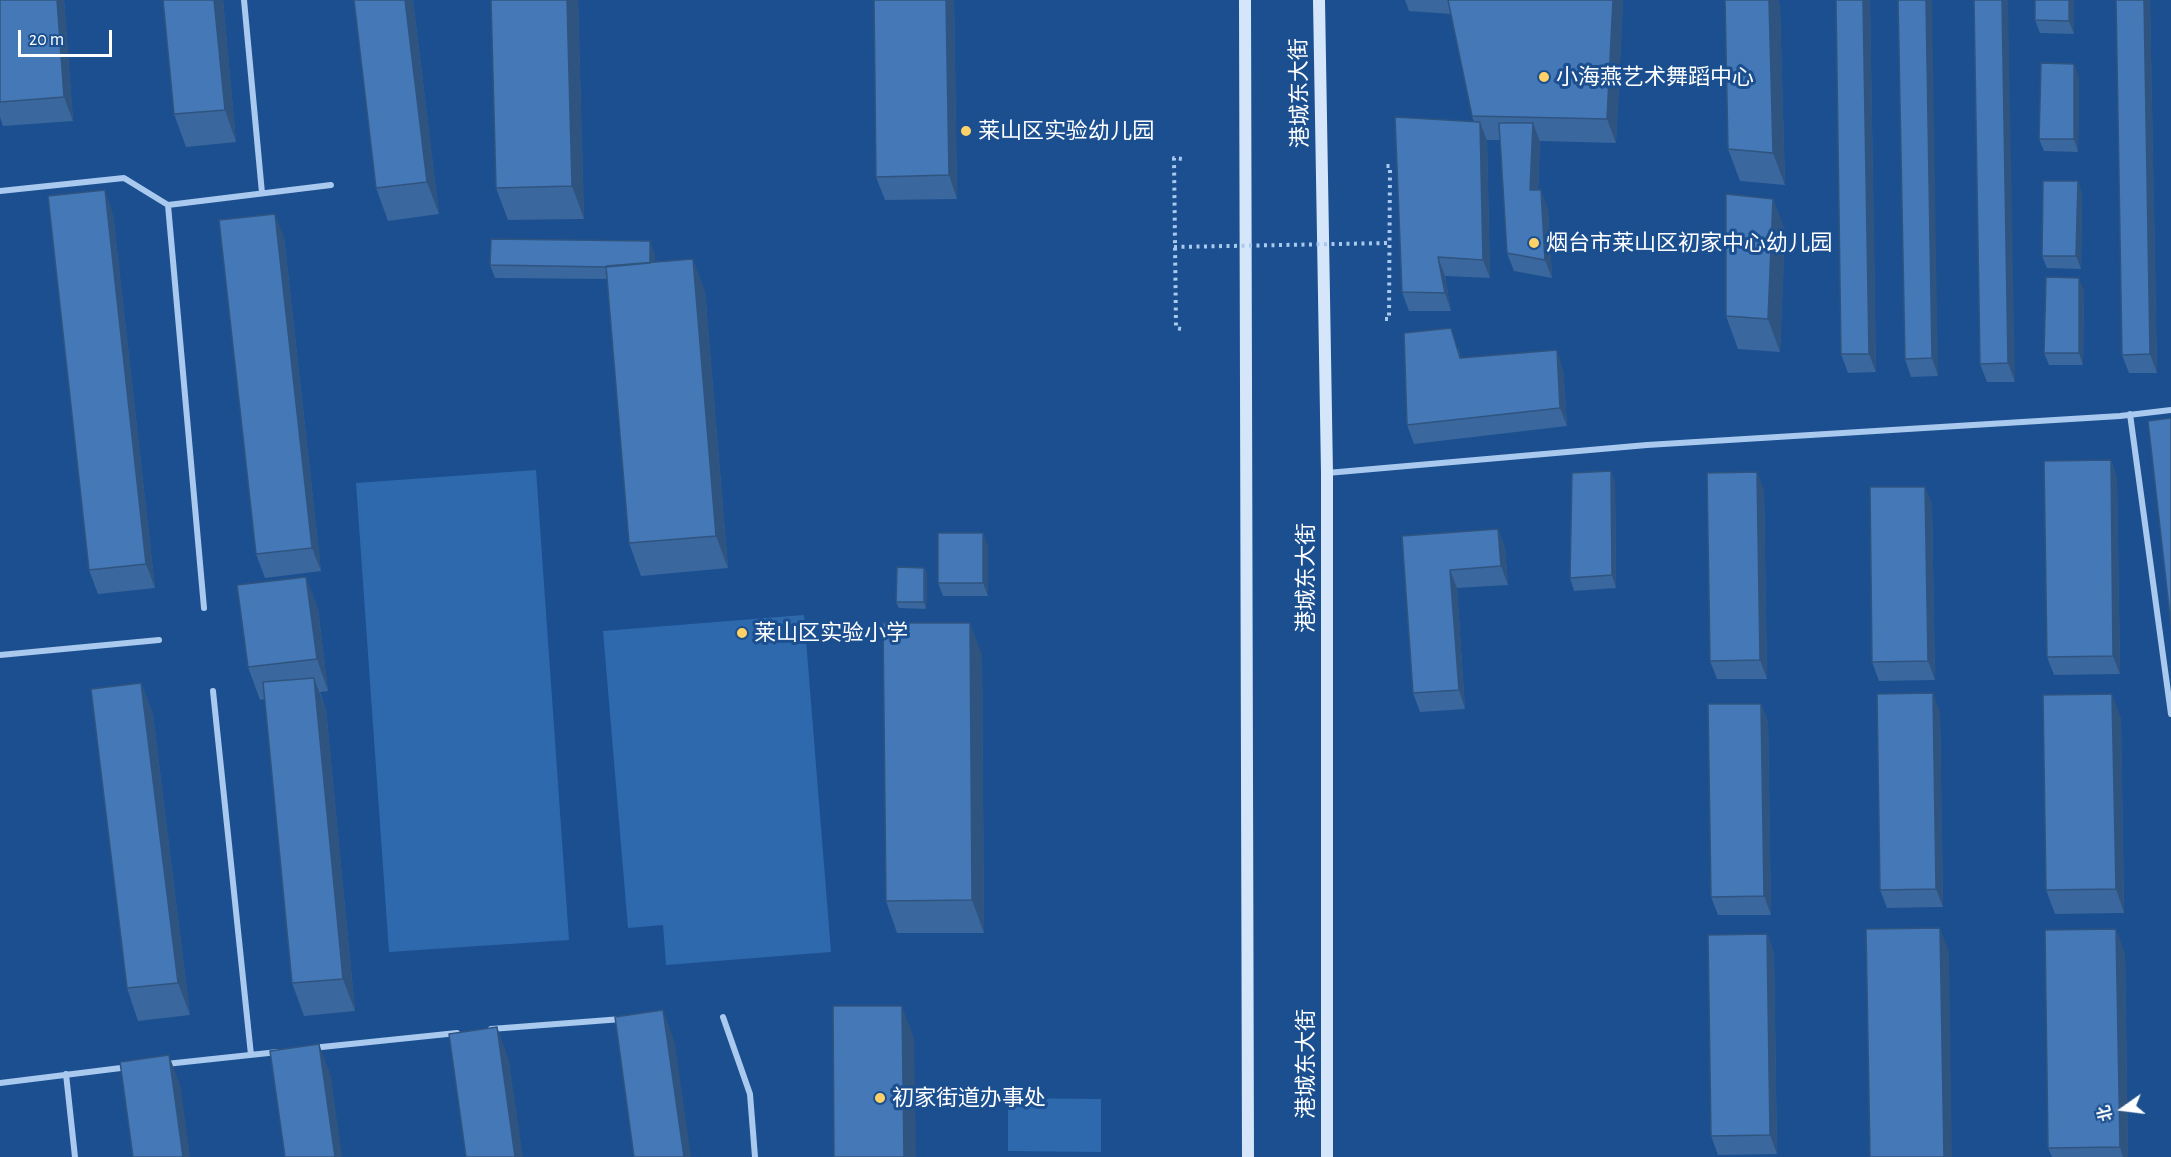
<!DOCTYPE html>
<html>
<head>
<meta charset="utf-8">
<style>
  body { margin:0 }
  #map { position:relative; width:2171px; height:1157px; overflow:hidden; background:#1b4f8f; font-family:"Alegreya Sans","Noto Sans SC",sans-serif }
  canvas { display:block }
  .north { position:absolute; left:2093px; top:1079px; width:60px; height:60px; -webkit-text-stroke:4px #1b4f8f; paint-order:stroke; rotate:256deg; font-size:16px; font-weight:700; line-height:24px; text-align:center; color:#fff }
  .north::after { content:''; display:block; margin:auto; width:21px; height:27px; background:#fff; clip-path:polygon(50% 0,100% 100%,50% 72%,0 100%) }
  .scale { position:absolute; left:18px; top:30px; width:94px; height:27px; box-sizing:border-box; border:3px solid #fff; border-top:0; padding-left:8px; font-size:18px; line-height:21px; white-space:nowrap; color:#fff; -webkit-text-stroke:4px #1b4f8f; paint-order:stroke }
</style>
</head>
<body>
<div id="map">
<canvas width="2171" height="1157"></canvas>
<div class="north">北</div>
<div class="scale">20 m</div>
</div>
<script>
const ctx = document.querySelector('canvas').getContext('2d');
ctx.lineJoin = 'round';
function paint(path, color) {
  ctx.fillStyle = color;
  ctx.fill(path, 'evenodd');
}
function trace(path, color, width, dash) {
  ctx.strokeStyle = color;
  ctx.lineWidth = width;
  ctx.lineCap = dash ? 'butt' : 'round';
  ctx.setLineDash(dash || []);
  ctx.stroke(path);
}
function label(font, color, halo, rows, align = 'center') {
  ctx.font = font + ' "Alegreya Sans","Noto Sans SC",sans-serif';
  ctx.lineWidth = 6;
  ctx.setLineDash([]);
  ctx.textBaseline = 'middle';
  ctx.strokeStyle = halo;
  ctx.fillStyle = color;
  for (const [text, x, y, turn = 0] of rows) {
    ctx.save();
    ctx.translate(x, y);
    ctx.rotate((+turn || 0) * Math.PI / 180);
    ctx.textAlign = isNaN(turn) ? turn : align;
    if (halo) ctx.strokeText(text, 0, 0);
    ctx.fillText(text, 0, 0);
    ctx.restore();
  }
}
const green = new Path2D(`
  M536,470l33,470 -180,12 -33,-469z
  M804,615l27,337 -165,13 -3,-40 -35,3 -25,-297z
  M1008,1098l93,1v53l-93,-1z`);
const path = new Path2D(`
  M1385,319h4l1,-153h-5
  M1181,329l-5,-1 -2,-170 8,1`);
const street = new Path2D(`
  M244,0l18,193
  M0,191l124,-13 44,27 163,-20
  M168,205l36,403
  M2130,414l41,300
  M1327,473l320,-28 473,-29 51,-6
  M0,655l159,-15
  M213,691l38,364
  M723,1017l27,77 5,63
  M491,1029l131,-10
  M312,1048l145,-15
  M166,1064l112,-12
  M66,1074l9,83
  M0,1083l129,-16`);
const secondary = new Path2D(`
  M1245,0l3,1157
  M1319,0l8,473v684`);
const pathBridge = new Path2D(`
  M1174,247l216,-4`);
const wall = new Path2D(`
  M0,0h64l9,121 -70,5 -3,-9z
  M223,0l13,142 -50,5 -12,-33z
  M413,0l26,214 -51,7 -12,-33z
  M578,0l6,219 -76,1 -12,-32z
  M874,0h80l3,199 -72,1 -9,-23z
  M1405,0h218l-7,143 -76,-2 -2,49 10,19 4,69 -38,-7 -7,-18 -7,-113h-13l3,138 -45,-2 6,35h-42l-7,-19 72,-170 -2,-6 -21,-102 -42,-3z
  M1725,0h53l2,6 5,179 -45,-4 -12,-32z
  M1836,0h34l6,372 -28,1 -7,-19z
  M1898,0l40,376 -27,1 -6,-18z
  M1974,0l41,382h-28l-7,-18z
  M2035,0h39v34l-34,-1 -5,-13z
  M2116,0h34l7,373h-28l-7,-18z
  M2079,77l-1,75 -34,-1 -5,-12z
  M2078,181l4,13 -1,75 -34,-1 -5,-12z
  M1773,199l12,32 -5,121 -42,-3 -12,-33z
  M113,214l42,374 -57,6 -9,-24z
  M284,237l37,334 -56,7 -9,-24z
  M655,254v8l50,29 23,277 -87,8 -12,-33 -22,-264 -112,-1 -5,-13z
  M2084,290l-1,75h-34l-5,-12z
  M1458,347l3,11 102,11 4,57 -153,18 -7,-19z
  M2111,460l6,19 3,195 -66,1 -7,-18z
  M1611,471l4,12 1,105 -42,3 -4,-13z
  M1925,487l7,18 3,175 -56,1 -7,-19z
  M1764,490l3,189h-50l-7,-18z
  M1498,529l7,19 3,37 -51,3 8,121 -45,3 -7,-19 -11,-157z
  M988,546v50h-45l-5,-13z
  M924,568l3,6 -1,35 -27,-1 -3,-6z
  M306,577l12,32 10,82 -8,1 6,18 29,301 -51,5 -12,-33 -27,-284 -5,1 -12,-33z
  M982,655l2,278h-87l-11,-32z
  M141,683l12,32 37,300 -52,6 -11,-33z
  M1761,704l7,18 3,193h-53l-7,-18z
  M1940,712l3,195 -56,1 -7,-18z
  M2121,718l3,195 -69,1 -9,-24z
  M1767,934l7,19 3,201 -59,1 -7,-19z
  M2125,953l3,204h-76l-4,-9z`);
const shadedWall = new Path2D(`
  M57,0h7l9,121 -9,-24z
  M214,0h9l13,142 -11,-32z
  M405,0h8l26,214 -12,-32z
  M567,0h11l6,219 -12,-33z
  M946,0h8l3,199 -8,-24z
  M1613,0h10l-7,143 -9,-24z
  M1769,0h9l2,6 5,179 -12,-32z
  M1863,0h7l6,372 -7,-18z
  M1926,0h6l6,376 -6,-18z
  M2002,0h6l7,382 -7,-19z
  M2069,0h5v34l-5,-13z
  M2144,0h6l7,373 -7,-19z
  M2074,64l5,13 -1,75 -4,-13z
  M1480,122l7,19 3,137 -7,-18z
  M1533,123l7,19 -3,67 -7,-19z
  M2078,181l4,13 -1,75 -5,-13z
  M105,190l8,24 42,374 -9,-24z
  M1541,190l7,19 4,69 -7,-18z
  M1773,199l12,32 -5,121 -12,-33z
  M275,214l9,23 37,334 -9,-23z
  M650,241l5,13v26l-5,-13z
  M1438,257l7,19 6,35 -6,-18z
  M693,259l12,32 23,277 -12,-32z
  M2079,278l5,12 -1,75 -4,-12z
  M1557,350l6,19 4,57 -7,-18z
  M2111,460l6,19 3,195 -7,-18z
  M1611,471l4,12 1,105 -4,-13z
  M1757,472l7,18 3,189 -7,-19z
  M1925,487l7,18 3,175 -7,-19z
  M1498,529l7,19 3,37 -7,-19z
  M983,533l5,13v50l-5,-13z
  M924,568l3,6 -1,35 -2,-7z
  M1450,570l7,18 8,121 -6,-19z
  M306,577l12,32 10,82 -11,-32z
  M970,623l12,32 2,278 -12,-33z
  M314,678l12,32 29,301 -12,-32z
  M141,683l12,32 37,300 -12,-32z
  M1933,693l7,19 3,195 -7,-18z
  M2112,694l9,24 3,195 -8,-24z
  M1761,704l7,18 3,193 -7,-19z
  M1940,928l9,24 3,205h-8z
  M2116,929l9,24 3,204h-5l-3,-10z
  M1767,934l7,19 3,201 -7,-19z
  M902,1006l12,32 2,119h-12z
  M663,1010l12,33 16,114h-7z
  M497,1027l12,33 14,97h-8z
  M319,1044l12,32 11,81h-7z
  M169,1055l12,33 9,69h-7z`);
const building = new Path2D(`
  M0,0h57l7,97 -64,5z
  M163,0h51l11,110 -51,4z
  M354,0h51l22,182 -51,6z
  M491,0h76l5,186 -76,2z
  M874,0h72l3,175 -73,2z
  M1448,0h165l-6,119 -135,-3z
  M1725,0h44l4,153 -45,-4z
  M1836,0h27l6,354h-28z
  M1898,0h28l6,358 -27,1z
  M1974,0h28l6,363 -28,1z
  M2035,0h34v21l-34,-1z
  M2116,0h28l6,354 -28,1z
  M2041,63l33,1v75h-35z
  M1395,117l85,5 3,138 -45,-3 7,36 -43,-1z
  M1499,123h34l-3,67h11l4,70 -38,-7z
  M2043,181h35l-2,75h-34z
  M105,190l41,374 -57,6 -41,-374z
  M1726,194l47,5 -5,120 -42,-3z
  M275,214l37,334 -56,6 -37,-334z
  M491,239l159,2v22l-44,4 -116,-2z
  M693,259l23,277 -87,7 -23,-277z
  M2046,277l33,1v75h-35z
  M1451,328l9,30 97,-8 3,58 -153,17 -3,-92z
  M2171,418v207l-23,-204z
  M2111,460l2,196 -66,1 -3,-196z
  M1611,471l1,104 -42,3 2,-105z
  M1757,472l3,188 -50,1 -3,-188z
  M1870,487h55l3,174 -56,1z
  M1498,529l3,37 -51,4 9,120 -46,3 -11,-157z
  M938,533h45v50h-45z
  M897,567l27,1v34h-28z
  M306,577l11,82 -69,8 -11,-82z
  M883,623h87l2,277 -86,1z
  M314,678l29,301 -51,4 -29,-301z
  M141,683l37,300 -51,5 -36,-299z
  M1933,693l3,196 -56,1 -3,-196z
  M2112,694l4,195 -70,1 -3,-195z
  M1708,704h53l3,192 -53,1z
  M1940,928l4,229h-74l-4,-228z
  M2116,929l4,218 -72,1 -3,-218z
  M1767,934l3,201 -59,1 -3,-201z
  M833,1006h69l2,151h-70z
  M663,1010l21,147h-50l-19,-140z
  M497,1027l18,130h-49l-17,-123z
  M319,1044l16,113h-50l-15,-106z
  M169,1055l14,102h-50l-13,-95z`);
const markers = [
  [1544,77,6,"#ffd166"],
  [966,131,6,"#ffd166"],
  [1534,243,6,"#ffd166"],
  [742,633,6,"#ffd166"],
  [880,1098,6,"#ffd166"]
];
const poiNames = [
  ["小海燕艺术舞蹈中心",1556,77],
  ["莱山区实验幼儿园",978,131],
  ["烟台市莱山区初家中心幼儿园",1546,243],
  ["莱山区实验小学",754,633],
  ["初家街道办事处",892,1098]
];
const streetNames = [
  ["港城东大街",1300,93,-91],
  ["港城东大街",1306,578,-90],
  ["港城东大街",1306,1064,-90]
];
paint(green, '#2e69ad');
trace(path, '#a9c9ee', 4, [3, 4.5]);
trace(street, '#a9c9ee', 6);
trace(secondary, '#d6e6fa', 12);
trace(pathBridge, '#a9c9ee', 4, [3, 4.5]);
paint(wall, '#3a679d');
paint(shadedWall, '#305480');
paint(building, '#4478b7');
trace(building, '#305480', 1.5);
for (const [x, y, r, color] of markers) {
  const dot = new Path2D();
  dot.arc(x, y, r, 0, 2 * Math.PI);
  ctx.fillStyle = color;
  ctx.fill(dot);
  trace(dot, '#1b4f8f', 2);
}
label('22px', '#fff', '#1b4f8f', poiNames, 'left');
label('22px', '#fff', '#1b4f8f', streetNames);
</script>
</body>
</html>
